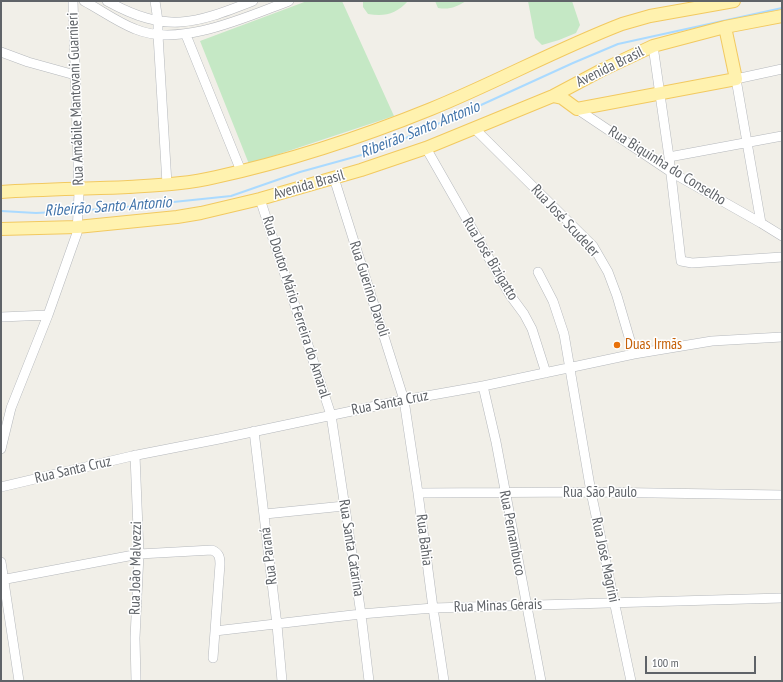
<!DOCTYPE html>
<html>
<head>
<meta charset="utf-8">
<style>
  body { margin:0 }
  #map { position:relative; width:783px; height:682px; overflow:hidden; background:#f1efe8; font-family:"PT Sans Narrow",sans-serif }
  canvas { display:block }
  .frame { position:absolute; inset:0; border:2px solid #5f6368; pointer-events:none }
  .scale { position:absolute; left:645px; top:656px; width:111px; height:18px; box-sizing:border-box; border:2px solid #5f6368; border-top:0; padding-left:5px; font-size:12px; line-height:14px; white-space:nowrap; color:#5f6368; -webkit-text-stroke:3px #fff; paint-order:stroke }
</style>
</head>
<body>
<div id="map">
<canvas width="783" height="682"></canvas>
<div class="frame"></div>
<div class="scale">100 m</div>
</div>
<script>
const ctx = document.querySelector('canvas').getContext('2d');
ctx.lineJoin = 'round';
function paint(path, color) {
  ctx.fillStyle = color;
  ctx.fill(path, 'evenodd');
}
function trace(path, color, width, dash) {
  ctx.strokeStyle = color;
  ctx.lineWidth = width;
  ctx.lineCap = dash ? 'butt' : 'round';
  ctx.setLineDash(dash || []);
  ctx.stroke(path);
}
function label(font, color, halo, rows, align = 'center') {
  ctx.font = font + ' "PT Sans Narrow",sans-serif';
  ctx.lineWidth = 3;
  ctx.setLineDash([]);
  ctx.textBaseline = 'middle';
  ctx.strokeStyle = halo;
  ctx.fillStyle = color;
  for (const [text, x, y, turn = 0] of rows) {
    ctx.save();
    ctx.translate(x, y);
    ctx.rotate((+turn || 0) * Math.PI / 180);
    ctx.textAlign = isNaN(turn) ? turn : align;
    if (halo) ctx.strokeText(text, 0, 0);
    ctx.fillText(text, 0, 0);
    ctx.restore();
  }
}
const green = new Path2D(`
  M307,1h35l52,115 -145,48 -49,-123z
  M363,1h45c-12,13 -23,16 -40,13l-5,-7z
  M435,1h31c-10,6 -16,9 -28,7z
  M528,1h44l8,24 -4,8 -17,7 -17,5 -7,-7z`);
const stream = new Path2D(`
  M80,210l26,-1 125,-13 69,-24 76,-21 105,-46 92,-42 45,-19 164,-36
  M1,211l35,2 40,-2`);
const minor = new Path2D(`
  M84,1c17,9 33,21 51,28 45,19 111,-12 154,-28
  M107,1c60,33 87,23 146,0
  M155,1l3,20v14l9,149
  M186,35l55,136
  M653,46l16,111 12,104 11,2 90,-6
  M1,52l27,10 47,13
  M577,109l94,63 90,51 21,13
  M474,128l119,118 15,26 9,24 17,58
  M426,148l84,147 14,19 8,15 14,44
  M669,157l113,-21
  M334,178l70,222 14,93 15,115 11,73
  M260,199l71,216 30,199 8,67
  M761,223l-25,-144 46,-10
  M538,272l15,29 11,33 27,158 40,189
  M1,317l47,-2
  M483,386l13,56 45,239
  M254,431l23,194 5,56
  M1,449l10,-41 37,-93 29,-82 2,-40 -6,-192
  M135,455l4,99 -4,84 1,43
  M1,487l131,-31 87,-17 185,-39 79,-14 151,-32 78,-13 70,-4
  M418,493l173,-1 191,3
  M265,514l79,-8
  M1,562l18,119
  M1,580l138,-26 73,-4c7,3 8,7 8,14l-7,94
  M215,631l146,-17 72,-6 349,-10`);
const major = new Path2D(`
  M553,96l9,2 15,11 159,-30 -11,-52
  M1,192c42,-3 85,-3 127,-5 30,-2 59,-3 88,-10 73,-16 146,-40 215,-68 64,-26 126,-60 191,-85l28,-8 84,-15
  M1,229l76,-2 100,-10 24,-4 59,-14 101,-29 65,-22 127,-52 47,-25 53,-25 72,-19 57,-11`);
const markers = [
  [617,345,4,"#e8710a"]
];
const streetNames = [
  ["Avenida Brasil",610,67,-26],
  ["Rua Amábile Mantovani Guarnieri",76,99,-92],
  ["Rua Biquinha do Conselho",667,166,32],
  ["Avenida Brasil",309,185,-16],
  ["Rua José Scudeler",565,221,47],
  ["Rua José Bizigatto",490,259,59],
  ["Rua Guerino Davoli",369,289,72],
  ["Rua Doutor Mário Ferreira do Amaral",296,307,72],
  ["Rua Santa Cruz",390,403,-11],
  ["Rua Santa Cruz",73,470,-13],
  ["Rua São Paulo",600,493],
  ["Rua Pernambuco",512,533,79],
  ["Rua Bahia",424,540,83],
  ["Rua Santa Catarina",351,548,81],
  ["Rua Paraná",269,556,-97],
  ["Rua José Magrini",605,560,78],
  ["Rua João Malvezzi",136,568,-89],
  ["Rua Minas Gerais",498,606,-2]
];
const foodNames = [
  ["Duas Irmãs",625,345]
];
const waterNames = [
  ["Ribeirão Santo Antonio",420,130,-22],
  ["Ribeirão Santo Antonio",108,207,-4]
];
paint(green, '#c5e8c5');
trace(stream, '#aadaff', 2);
trace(minor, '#b5b8bc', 10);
trace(major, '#f2c960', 14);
trace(minor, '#fff', 9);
trace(major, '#fff2af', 12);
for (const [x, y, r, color] of markers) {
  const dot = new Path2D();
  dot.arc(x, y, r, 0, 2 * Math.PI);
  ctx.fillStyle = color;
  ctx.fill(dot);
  trace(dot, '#fff', 1.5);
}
label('15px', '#5f6368', '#fff', streetNames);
label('15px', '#c56008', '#fff', foodNames, 'left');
label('italic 16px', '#4174aa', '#fff', waterNames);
</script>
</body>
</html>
